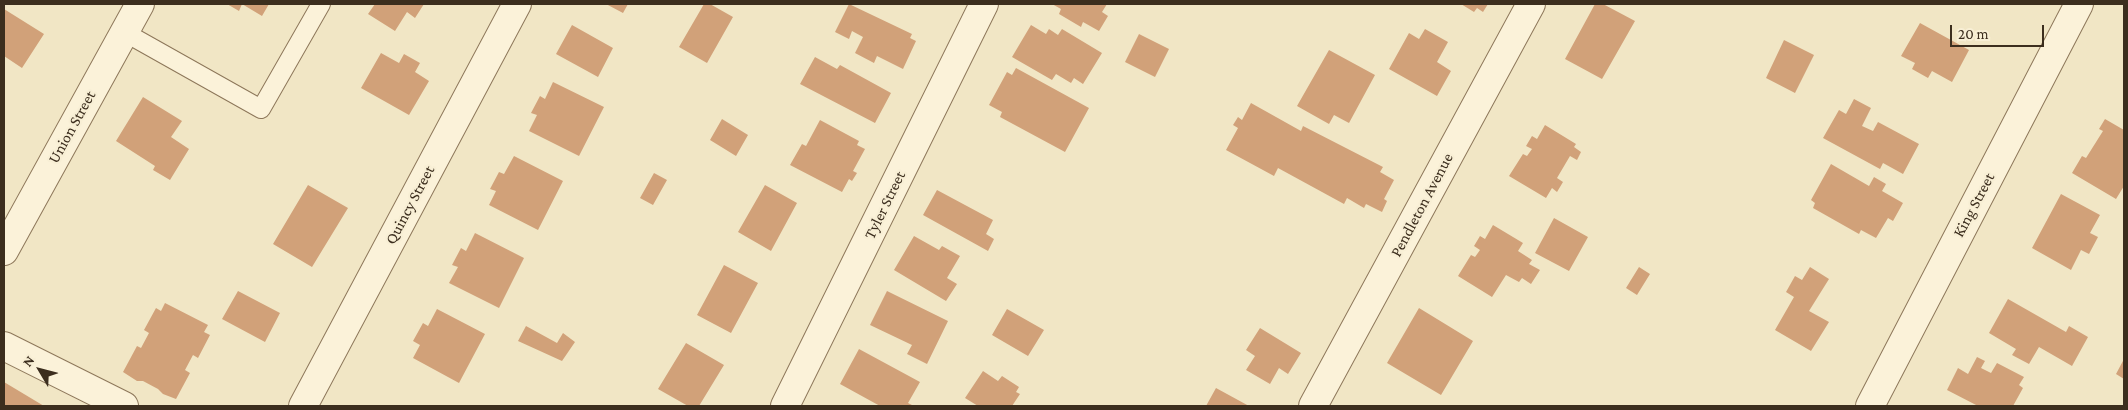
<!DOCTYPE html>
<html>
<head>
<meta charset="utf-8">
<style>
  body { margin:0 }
  #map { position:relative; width:2128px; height:410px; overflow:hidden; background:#f1e6c5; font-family:"Crimson Pro",serif }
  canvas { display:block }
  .frame { position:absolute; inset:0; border:5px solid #3c2e1e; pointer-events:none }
  .north { position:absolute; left:15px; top:345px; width:50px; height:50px; -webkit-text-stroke:4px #f8efd5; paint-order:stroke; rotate:307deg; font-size:14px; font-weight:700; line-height:20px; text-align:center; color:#3c2e1e }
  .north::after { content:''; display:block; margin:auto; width:18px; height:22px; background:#3c2e1e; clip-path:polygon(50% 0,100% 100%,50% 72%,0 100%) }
  .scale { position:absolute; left:1950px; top:25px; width:94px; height:22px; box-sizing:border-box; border:2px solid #3c2e1e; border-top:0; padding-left:6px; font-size:15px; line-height:18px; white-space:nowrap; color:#3c2e1e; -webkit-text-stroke:4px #f8efd5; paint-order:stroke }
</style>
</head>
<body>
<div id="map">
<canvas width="2128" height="410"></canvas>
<div class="frame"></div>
<div class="north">N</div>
<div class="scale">20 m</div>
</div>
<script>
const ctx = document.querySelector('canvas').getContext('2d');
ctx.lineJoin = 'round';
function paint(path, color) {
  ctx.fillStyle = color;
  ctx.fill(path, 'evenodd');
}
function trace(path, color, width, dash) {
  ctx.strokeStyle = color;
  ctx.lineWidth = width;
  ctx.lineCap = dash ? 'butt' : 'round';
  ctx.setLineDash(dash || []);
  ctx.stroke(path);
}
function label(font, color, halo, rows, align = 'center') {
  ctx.font = font + ' "Crimson Pro",serif';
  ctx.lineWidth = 4.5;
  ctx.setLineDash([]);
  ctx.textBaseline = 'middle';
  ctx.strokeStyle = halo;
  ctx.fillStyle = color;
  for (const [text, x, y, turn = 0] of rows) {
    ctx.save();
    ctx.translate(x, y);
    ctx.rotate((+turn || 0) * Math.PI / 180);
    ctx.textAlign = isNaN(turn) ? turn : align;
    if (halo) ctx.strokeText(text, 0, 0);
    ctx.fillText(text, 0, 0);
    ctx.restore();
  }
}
const building = new Path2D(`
  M227,4h42l-7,12 -20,-12 -3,7z
  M375,4h49l-9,14 -8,-6 -12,19 -27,-17z
  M606,4h22l-5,9z
  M704,4h6l23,13 -26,46 -28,-16z
  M849,4l63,30 -2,4 6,3 -13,28 -26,-13 -3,7 -19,-10 8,-16 -11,-6 -3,8 -14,-7z
  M1052,4h55l-5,8 6,4 -9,15 -16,-9 -2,5 -22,-13 2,-5z
  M1461,4h27l-5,8 -6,-4 -3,4z
  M1595,4h8l32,17 -33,58 -37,-20z
  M4,9l40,25 -22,34 -18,-12z
  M1920,23l49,27 -17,32 -20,-11 -4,7 -16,-9 3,-6 -14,-7z
  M572,25l41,23 -15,29 -42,-23z
  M1031,25l15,9 3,-5 9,6 4,-6 40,24 -19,31 -9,-6 -3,5 -15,-9 -4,6 -40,-23z
  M1425,29l23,13 -11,20 14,9 -14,25 -48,-27 20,-36 10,6z
  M1139,34l30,15 -14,28 -30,-15z
  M1784,40l30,15 -19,38 -29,-15z
  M1329,50l46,25 -26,48 -15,-8 -5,9 -32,-18z
  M381,53l18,10 5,-9 16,9 -5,9 14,9 -20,34 -48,-27z
  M815,57l22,12 3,-4 51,28 -16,30 -75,-39z
  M1016,68l73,40 -24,44 -65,-35 2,-5 -13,-7 18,-33 5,3z
  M553,82l51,25 -25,49 -50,-25 8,-16 -6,-2 9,-17 5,3z
  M143,97l39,24 -11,16 18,12 -19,31 -17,-10 2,-4 -39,-25z
  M1854,99l17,9 -9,18 11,5 5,-9 41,22 -16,30 -20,-11 -3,6 -57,-31 16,-28 7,4z
  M1251,103l50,28 2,-5 80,41 -3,5 14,8 -10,19 3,2 -5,11 -16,-8 -2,4 -17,-10 -3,6 -66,-36 -4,8 -48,-26 12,-22 -5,-3 5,-8 4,3z
  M722,119l26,16 -12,21 -26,-16z
  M2105,119l19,11v56l-8,13 -44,-26 10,-17 4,2 17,-27 -4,-2z
  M820,120l39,21 -2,4 8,4 -12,22 4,2 -5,8 -3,-2 -7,13 -52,-27 12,-21 4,2z
  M1545,125l31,19 -2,3 7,5 -4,8 -7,-4 -13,22 6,4 -6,10 -5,-4 -6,10 -37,-22 14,-22 4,2 5,-7 -6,-3 6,-10 5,3z
  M514,156l49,25 -25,49 -49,-25 7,-14 -6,-2 9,-17 5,2z
  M1831,164l38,22 5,-9 12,7 -4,7 21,12 -10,18 -5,-3 -12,20 -15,-8 -2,4 -46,-26 2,-5 -4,-3z
  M654,173l13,7 -14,25 -13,-7z
  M308,185l40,23 -36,59 -39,-23z
  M765,185l32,18 -26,48 -33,-19z
  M937,190l56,30 -7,14 8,5 -6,12 -65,-36z
  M2061,194l39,21 -10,18 8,4 -9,17 -8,-4 -10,20 -39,-22z
  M1554,218l34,19 -19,34 -34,-18z
  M1493,225l30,18 -5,8 14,9 -3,4 11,6 -9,14 -9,-6 -3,4 -13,-7 -14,22 -34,-21 13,-21 4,2 5,-7 -6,-4 6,-10 5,3z
  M475,233l49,25 -25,50 -50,-25 9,-16 -6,-2 9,-17 5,3z
  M914,236l25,14 3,-4 18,10 -13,22 10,6 -11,17 -52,-31z
  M724,265l34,18 -27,50 -34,-18z
  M1639,267l11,7 -13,21 -11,-7z
  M1810,267l19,12 -20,32 20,11 -18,29 -36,-21 19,-33 -8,-5 9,-16 7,4z
  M238,291l42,22 -15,29 -43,-23z
  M887,291l61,30 -21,43 -20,-10 5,-9 -42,-20z
  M2008,299l58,33 3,-6 19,11 -16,29 -33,-19 -10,17 -17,-9 4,-6 -27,-16z
  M165,303l43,22 -4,7 6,3 -12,23 -5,-3 -8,15 5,3 -14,26 -13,-5 -5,-5 -15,-8h-6l-14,-9 14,-26 4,2 8,-15 -5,-3 12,-22 5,3z
  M1419,308l54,33 -32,54 -54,-32z
  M437,309l48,25 -26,49 -46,-25 7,-13 -7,-4 10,-18 5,3z
  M1007,309l37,21 -16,26 -36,-21z
  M526,326l31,17 6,-10 12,9 -13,19 -44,-20z
  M1260,328l41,25 -13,21 -9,-6 -9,16 -24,-14 9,-14 -9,-6z
  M686,343l38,22 -25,41h-11l-30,-17z
  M859,349l61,33 -12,21 6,3h-34l-40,-22z
  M1977,357l8,4 -4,7 10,5 6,-10 27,14 -5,8 4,3 -10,18h-35l-31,-16 11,-22 10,6z
  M2124,359v20l-8,-5z
  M983,371l15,10 4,-5 17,11 -3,5 4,2 -8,12h-34l-13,-8z
  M4,382l40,24h-40z
  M1216,388l33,18h-43z`);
const service = new Path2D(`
  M124,32l137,77 60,-105`);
const minor = new Path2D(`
  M4,346l120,60
  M303,406l214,-402
  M785,406l199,-402
  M1313,406l218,-402`);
const tertiary = new Path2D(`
  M4,251l136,-247
  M1870,406l209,-402`);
const streetNames = [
  ["Union Street",72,127,-61],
  ["Quincy Street",410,205,-62],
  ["Tyler Street",885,205,-64],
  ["Pendleton Avenue",1422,205,-62],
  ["King Street",1974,205,-62]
];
paint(building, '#d1a179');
trace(service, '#8d775a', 20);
trace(minor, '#8d775a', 30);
trace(tertiary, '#8d775a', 30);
trace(service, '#fbf2d9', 18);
trace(minor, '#fbf2d9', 28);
trace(tertiary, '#fbf2d9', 28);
label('16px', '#3c2e1e', '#f8efd5', streetNames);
</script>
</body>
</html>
